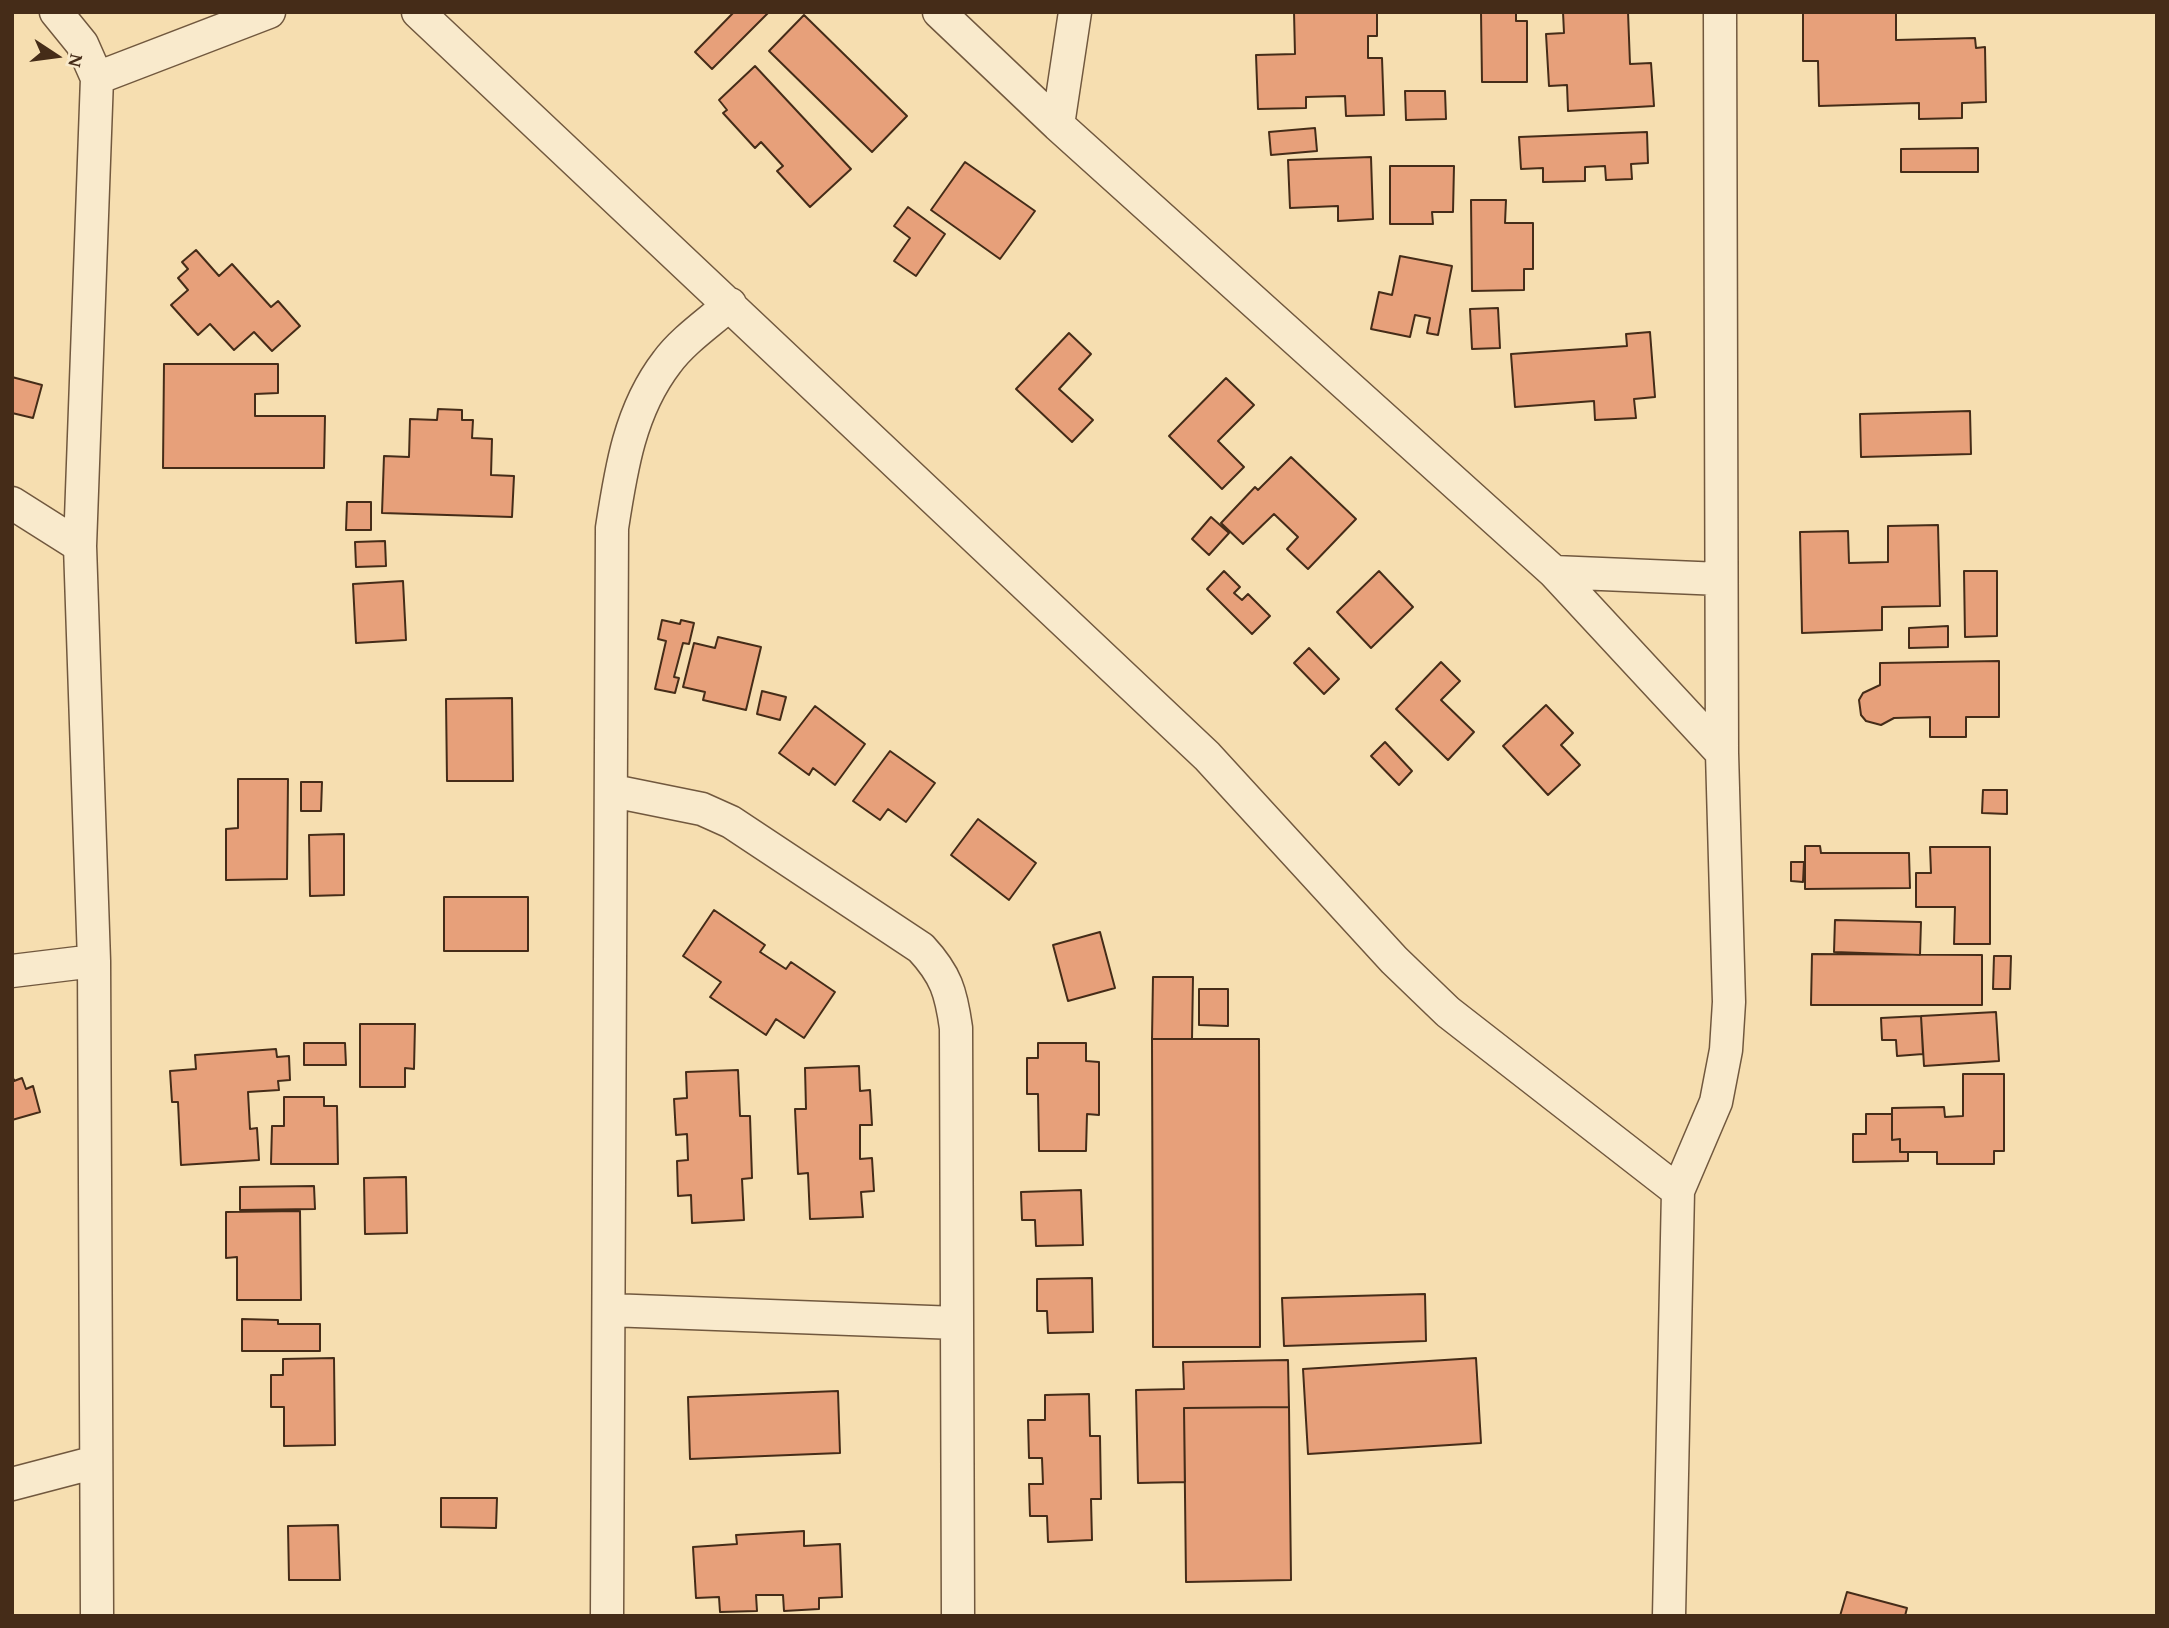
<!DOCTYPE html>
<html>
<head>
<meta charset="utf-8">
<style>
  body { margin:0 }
  #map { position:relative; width:2169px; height:1628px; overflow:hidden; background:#f6deb0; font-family:"Gentium Book Plus",serif }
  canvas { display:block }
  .frame { position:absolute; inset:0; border:14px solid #452c18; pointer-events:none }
  .north { position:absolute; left:21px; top:21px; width:70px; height:70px; -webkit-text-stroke:5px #f9eacc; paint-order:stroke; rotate:103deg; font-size:19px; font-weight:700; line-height:28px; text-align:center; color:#452c18 }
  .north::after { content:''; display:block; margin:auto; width:24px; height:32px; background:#452c18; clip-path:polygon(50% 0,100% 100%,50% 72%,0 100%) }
</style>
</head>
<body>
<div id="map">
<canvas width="2169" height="1628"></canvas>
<div class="frame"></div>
<div class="north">N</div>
</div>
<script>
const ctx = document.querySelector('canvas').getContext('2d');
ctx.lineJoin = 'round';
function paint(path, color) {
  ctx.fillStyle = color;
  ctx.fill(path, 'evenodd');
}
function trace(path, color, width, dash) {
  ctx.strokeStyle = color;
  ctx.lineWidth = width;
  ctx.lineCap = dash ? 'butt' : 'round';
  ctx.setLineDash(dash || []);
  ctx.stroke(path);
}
const building = new Path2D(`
  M734,12h35l-57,57 -17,-17z
  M1294,12h83v24h-9v22h14l2,57 -38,1 -1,-20 -39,1v11l-48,1 -2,-54 39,-1z
  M1481,12h35v9h11v61h-45z
  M1563,12h65l2,52 21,-1 3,43 -86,5 -1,-26 -18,1 -3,-52 18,-1z
  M1803,12h93v28l79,-2 1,10 9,-1 1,55 -24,1v15l-43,1v-16l-100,3 -1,-45h-15z
  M804,15l103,101 -35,36 -103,-101z
  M755,66l96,103 -41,38 -33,-36 6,-5 -22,-24 -6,6 -32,-35 4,-3 -8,-10z
  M1405,91h40l1,28 -40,1z
  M1315,128l2,23 -46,4 -2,-23z
  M1647,132l1,31 -17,1 1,15 -26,1 -1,-14 -20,1v14l-42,1v-14l-22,1 -2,-32z
  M1978,148v24h-77v-23z
  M1371,157l2,62 -35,2v-15l-48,2 -2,-48z
  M965,162l70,49 -35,48 -69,-49z
  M1390,166h64l-1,46h-21l1,12h-43z
  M1471,200h35l-1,23h28v46h-9v21l-52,1z
  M908,207l37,27 -29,42 -22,-15 16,-23 -16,-12z
  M196,250l23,26 13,-12 39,43 7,-6 22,25 -28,25 -18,-19 -20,18 -24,-26 -12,11 -27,-30 17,-15 -10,-12 10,-9 -6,-7z
  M1400,256l52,10 -14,69 -11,-2 3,-15 -15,-3 -5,22 -39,-8 8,-37 13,3z
  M1498,308l2,40 -28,1 -2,-40z
  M1650,332l5,65 -21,2 2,19 -41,2 -1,-19 -79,6 -4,-53 116,-8 -1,-12z
  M1069,333l22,21 -32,35 34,31 -21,22 -56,-53z
  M164,364h114v29l-23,1v22h70l-1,52h-161z
  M12,377l30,8 -9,33 -21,-5z
  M1226,378l28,27 -36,36 26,26 -22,22 -53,-53z
  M438,409l24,1v10h11l-1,18 20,1 -1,36 23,1 -2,41 -130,-4 2,-57 25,1 1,-38 27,1z
  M1970,411l1,43 -110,3 -1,-43z
  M1291,457l65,62 -48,50 -21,-20 11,-12 -24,-23 -31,30 -22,-21 34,-36 3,3z
  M347,502h24v28h-25z
  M1211,517l18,16 -20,22 -17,-16z
  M1938,525l2,81 -58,1v23l-80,3 -2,-101 48,-1 1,32 39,-1v-36z
  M385,541l1,25 -30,1 -1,-25z
  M1224,571l16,16 -6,6 8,7 6,-6 22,22 -18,18 -45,-45z
  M1379,571l34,36 -42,41 -34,-36z
  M1964,571h33v65l-32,1z
  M403,581l3,59 -50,3 -3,-59z
  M662,620l18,4 1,-4 13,3 -5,21 -6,-1 -9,34 5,1 -4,15 -20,-4 11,-48 -8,-2z
  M1948,626v21l-39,1v-20z
  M718,637l43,10 -15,63 -43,-10 2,-8 -22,-5 11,-44 21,5z
  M1309,648l30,31 -15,15 -30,-31z
  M1999,661v56h-33v20h-36v-20l-36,1 -13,7 -15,-4 -5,-6 -2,-15 4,-7 17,-8v-22z
  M1441,662l19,19 -19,19 33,32 -26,28 -52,-51z
  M762,691l24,6 -6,23 -23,-6z
  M512,698l1,83h-66l-1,-82z
  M1546,705l27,28 -12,12 19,20 -32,30 -45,-49z
  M815,706l50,38 -30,41 -22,-17 -4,7 -30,-22z
  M1385,742l27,29 -13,14 -28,-29z
  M890,751l45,32 -29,39 -18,-13 -8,11 -27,-19z
  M238,779h50l-1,100 -61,1v-51l12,-1z
  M301,782h21l-1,29h-20z
  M1983,790h24v24l-25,-1z
  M978,819l58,44 -27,37 -58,-45z
  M344,834v61l-34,1 -1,-61z
  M1805,846h15l1,7h88l1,35 -105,1z
  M1930,847h60v97h-36l1,-37h-39v-34h15z
  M1791,862h13l-1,20 -12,-1z
  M444,897h84v54h-84z
  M714,910l51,35 -5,7 26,17 5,-7 44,30 -31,46 -28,-19 -10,16 -56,-38 11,-15 -38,-26z
  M1835,920l86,2 -1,33 -86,-3z
  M1100,932l15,56 -47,13 -15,-56z
  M1812,954l170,1v50h-171z
  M1994,956h17l-1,33h-17z
  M1153,977h40l-1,62h-40z
  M1199,989h29v37l-29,-1z
  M1996,1012l3,49 -75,5 -3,-50z
  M1921,1016l2,38 -26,2 -1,-16h-14l-1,-22z
  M360,1024h55l-1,45 -9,-1v19h-45z
  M1152,1039h107l1,308h-107z
  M304,1043h41l1,22h-42z
  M1038,1043h48v18l13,1v53l-12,-1 -1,37h-47l-1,-57h-11v-36h11z
  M276,1049l1,8 12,-1 1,24 -12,1 1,9 -31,2 2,37 7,-1 2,32 -78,5 -3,-63h-6l-2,-31 26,-2 -1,-14z
  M859,1066l1,25 10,-1 2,35h-12v34l12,-1 2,33 -13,1 2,25 -53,2 -2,-46 -10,1 -3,-65h11l-1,-41z
  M738,1070l2,46h10l2,62 -10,1 2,41 -52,3 -1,-28 -13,1 -1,-35 11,-1 -1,-26 -11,1 -2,-36 13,-1 -1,-26z
  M12,1074l2,7 8,-3 4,11 7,-3 7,26 -28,8z
  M1963,1074h41v77h-10v13h-57v-12h-37v-13l-8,1v-32l52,-1 1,10 18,-1z
  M284,1097h40v9h13l1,58h-67l1,-38h12z
  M1866,1114h26v26l8,-1v13h8v9l-55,1v-28h13z
  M406,1177l1,56 -42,1 -1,-56z
  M314,1186l1,23 -75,1v-23z
  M1081,1190l2,55 -47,1 -1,-26h-13l-1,-28z
  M300,1211l1,89h-64v-43l-11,1v-46z
  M1092,1278l1,54 -45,1 -1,-22h-10v-32z
  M1425,1294l1,47 -142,5 -2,-48z
  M242,1319l36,1v4h42v27h-78z
  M334,1358l1,87 -51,1v-39h-13v-32h12v-16z
  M1476,1358l5,85 -173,11 -5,-85z
  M1288,1360l1,47 -105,1 1,74 -47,1 -2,-93 48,-1 -1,-27z
  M838,1391l2,62 -150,6 -2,-62z
  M1089,1394l1,42h10l1,63h-10l1,41 -44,2 -1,-26h-17l-1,-32h14l-1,-26h-13l-1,-38h17v-25z
  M1289,1407l2,173 -105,2 -2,-174z
  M441,1498h56l-1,30 -55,-1z
  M338,1525l2,55h-51l-1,-54z
  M804,1531v15l36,-2 2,53 -23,1v11l-35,2 -1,-16h-27l1,16 -37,1 -1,-15 -23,1 -3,-51 44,-3 -1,-9z
  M1847,1592l60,16 -2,8h-65z`);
const minor = new Path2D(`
  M56,12l26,32 15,34 -17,468 14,415 3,655
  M418,12l789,744 187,204 54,52 230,179
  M939,12l119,113 496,447 168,181 -2,-741
  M97,78l172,-66
  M1058,125l17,-113
  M12,503l68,43
  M1554,572l167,7
  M613,791l89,18 29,13 190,126c25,27 30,44 35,80l2,588
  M12,971l82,-10
  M609,1310l348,13
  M12,1484l84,-22
  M607,1616l5,-1088c9,-59 18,-118 55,-166 16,-22 43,-40 63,-58
  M1669,1616l9,-425 38,-89 10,-52 3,-48 -7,-249`);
paint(building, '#e7a07a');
trace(building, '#452c18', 2);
trace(minor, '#71583e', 35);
trace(minor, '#f9eacc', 32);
</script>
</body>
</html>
